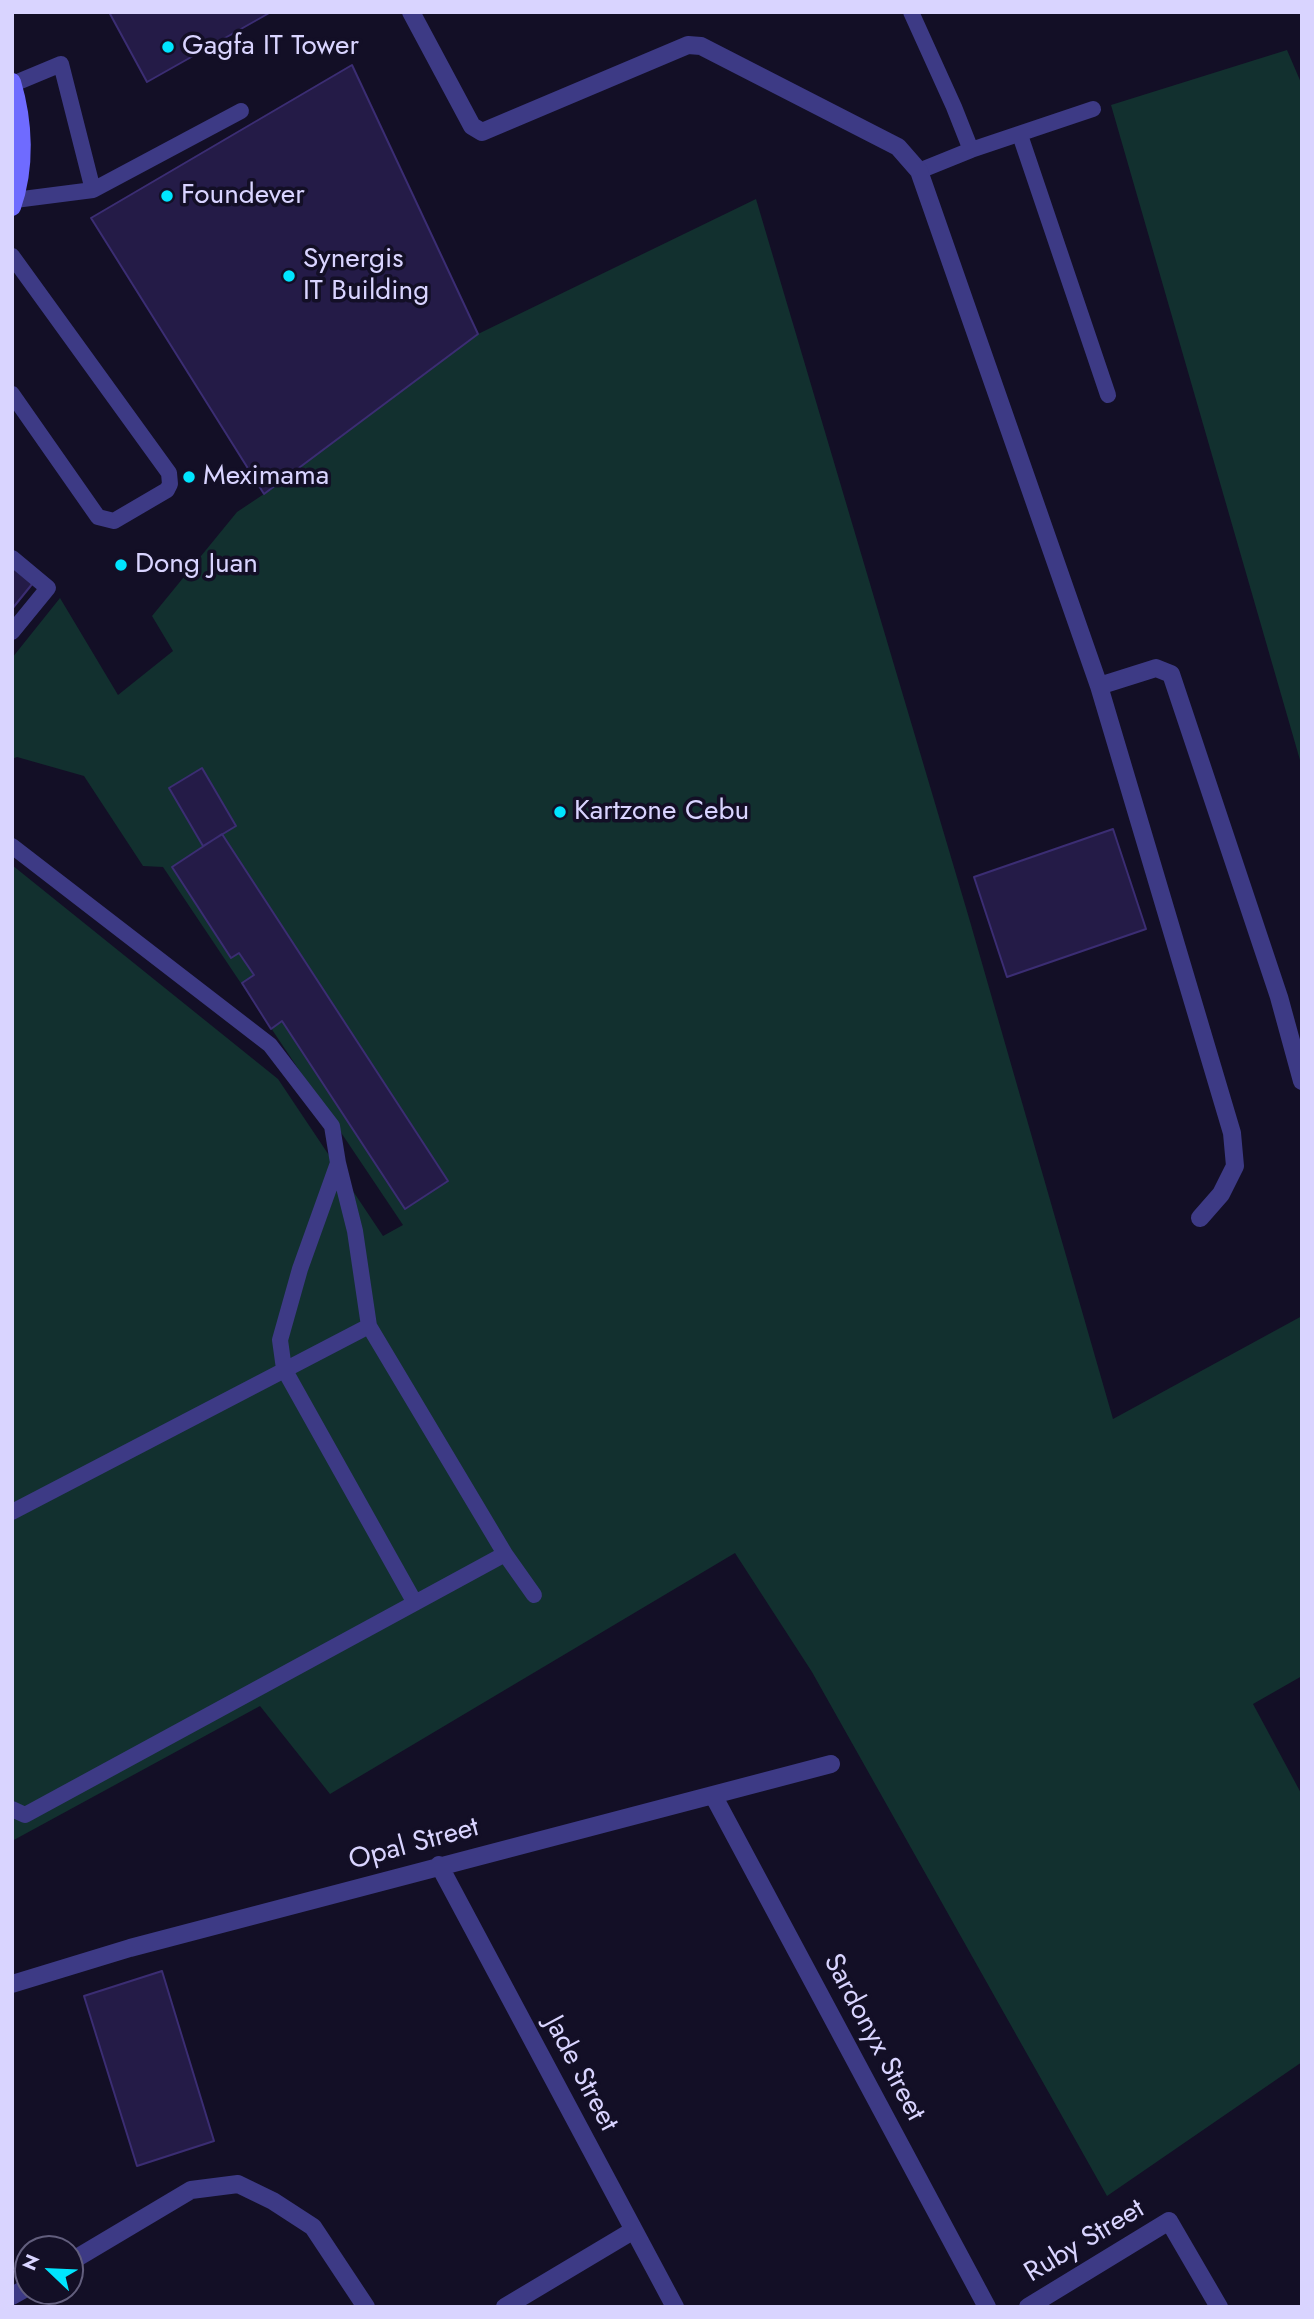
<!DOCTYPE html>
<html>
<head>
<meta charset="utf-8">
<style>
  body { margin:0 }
  #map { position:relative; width:1314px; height:2319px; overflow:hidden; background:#130f26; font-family:Jost,sans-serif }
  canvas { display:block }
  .frame { position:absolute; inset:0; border:14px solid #d9d4ff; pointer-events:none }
  .north { position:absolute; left:14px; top:2235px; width:70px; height:70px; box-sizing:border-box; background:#130f26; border:2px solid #625e7d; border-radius:50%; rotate:293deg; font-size:19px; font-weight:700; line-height:28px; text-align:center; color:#d9d4ff }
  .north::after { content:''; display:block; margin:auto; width:24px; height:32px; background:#00e5ff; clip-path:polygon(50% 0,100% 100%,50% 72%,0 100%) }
</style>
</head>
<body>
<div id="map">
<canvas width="1314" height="2319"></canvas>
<div class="frame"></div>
<div class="north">N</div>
</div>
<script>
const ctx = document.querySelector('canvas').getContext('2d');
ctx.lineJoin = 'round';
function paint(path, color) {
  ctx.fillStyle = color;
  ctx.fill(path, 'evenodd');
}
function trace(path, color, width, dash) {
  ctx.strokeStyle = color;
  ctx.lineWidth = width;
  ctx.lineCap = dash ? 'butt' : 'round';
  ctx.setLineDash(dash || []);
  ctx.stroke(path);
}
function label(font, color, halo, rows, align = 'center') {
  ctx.font = font + ' Jost,sans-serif';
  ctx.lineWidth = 7;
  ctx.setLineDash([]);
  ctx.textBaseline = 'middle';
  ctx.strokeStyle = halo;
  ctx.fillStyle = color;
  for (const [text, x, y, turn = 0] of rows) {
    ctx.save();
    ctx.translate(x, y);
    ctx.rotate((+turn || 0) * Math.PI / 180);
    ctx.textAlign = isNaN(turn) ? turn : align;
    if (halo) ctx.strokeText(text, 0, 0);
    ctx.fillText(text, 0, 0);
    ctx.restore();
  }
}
const green = new Path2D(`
  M1287,50l15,35v682l-191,-662z
  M756,199l213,719 144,501 189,-103v360l-49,28 49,91v267l-195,134 -295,-524 -77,-119 -405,241 -70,-88 -248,135v-976l266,214 105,157 20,-11 -240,-358 -20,-1 -59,-90 -67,-19 -5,2v-101l48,-60 58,97 55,-44 -21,-35 85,-104 27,-18 214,-160z`);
const building = new Path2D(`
  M109,12h162l-124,70z
  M352,65l126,269 -214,160 -173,-276z
  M12,566l21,17 -21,26z
  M202,768l34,58 -33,20 -34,-58z
  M1113,829l33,100 -139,48 -33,-100z
  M222,834l226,347 -43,28 -123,-188 -11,8 -29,-46 12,-8 -15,-22 -8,5 -59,-91z
  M162,1971l52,170 -77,25 -53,-170z`);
const service = new Path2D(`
  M911,12l43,95 17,43
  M13,84l48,-20 32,126
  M1020,135l88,260
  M919,171l52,-21 122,-41
  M15,200l78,-10 148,-79
  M12,256l157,217 1,11 -3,6 -53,31 -16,-4 -86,-123
  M12,558l36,30 -36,44
  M12,846l258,199 62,81 6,37 -38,106 -20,71 4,29 131,234
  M12,1512l357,-186 -14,-95 -17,-68
  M505,1554l29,41
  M12,1809l13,6 480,-261 -136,-228`);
const minor = new Path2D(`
  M411,12l61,114 10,6 206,-87 13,1 197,101 21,24 180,515 133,447 3,33 -14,28 -21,24
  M1099,686l57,-18 15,6 108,323 23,84
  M713,1795l274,512
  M439,1865l236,442
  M12,1984l118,-36 701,-184
  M70,2262l121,-72 47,-6 35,17 40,26 53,80
  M12,2296l16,-9
  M505,2307l129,-77
  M1028,2307l141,-86 50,86`);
const secondary = new Path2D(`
  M12,82c12,40 14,85 0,125`);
const markers = [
  [168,47,7,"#00e5ff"],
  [167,196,7,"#00e5ff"],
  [289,276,7,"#00e5ff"],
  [189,477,7,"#00e5ff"],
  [121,565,7,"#00e5ff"],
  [560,812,7,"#00e5ff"]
];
const poiNames = [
  ["Gagfa IT Tower",182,47],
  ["Foundever",181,196],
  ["Synergis",303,260],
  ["IT Building",303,292],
  ["Meximama",203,477],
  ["Dong Juan",135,565],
  ["Kartzone Cebu",574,812]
];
const streetNames = [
  ["Opal Street",414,1845,-15],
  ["Sardonyx Street",873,2038,62],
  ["Jade Street",580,2074,62],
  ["Ruby Street",1085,2242,-31]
];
paint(green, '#12302f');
paint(building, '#241b47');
trace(building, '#3b2d73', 2);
trace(service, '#3d3a85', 16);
trace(minor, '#3d3a85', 18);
trace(secondary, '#6f6bff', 18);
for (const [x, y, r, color] of markers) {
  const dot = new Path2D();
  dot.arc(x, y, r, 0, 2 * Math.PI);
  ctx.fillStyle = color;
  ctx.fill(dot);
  trace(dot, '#130f26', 2.5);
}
label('28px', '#d9d4ff', '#130f26', poiNames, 'left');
label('28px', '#d9d4ff', '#130f26', streetNames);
</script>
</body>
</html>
